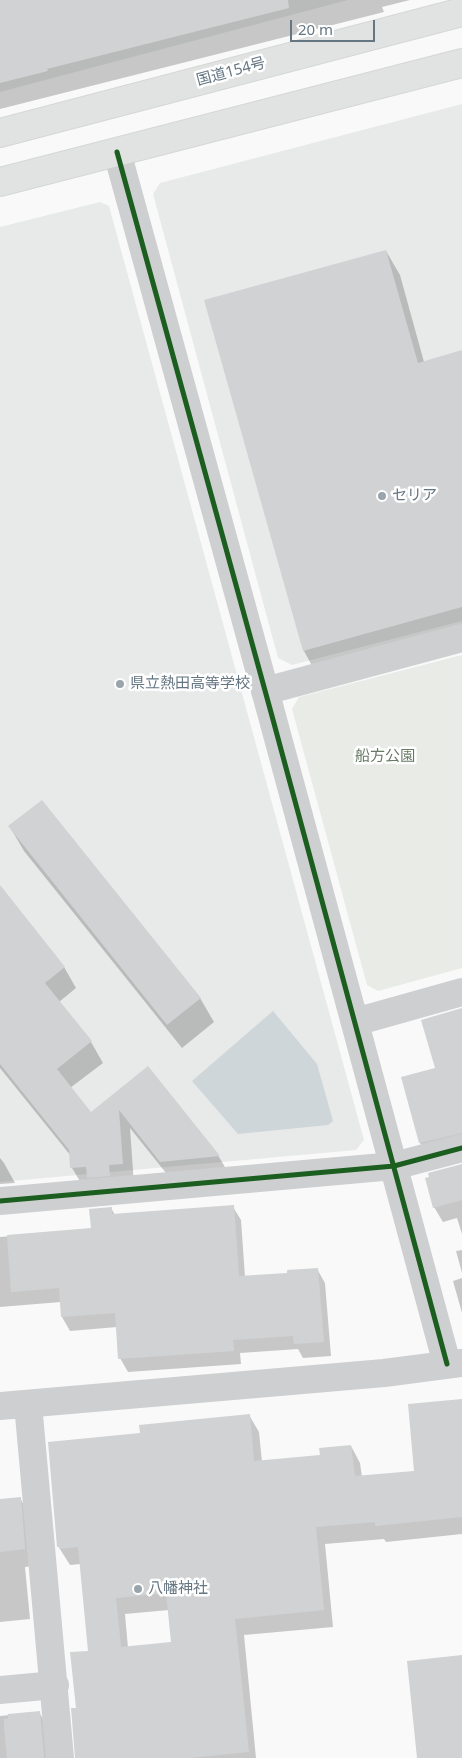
<!DOCTYPE html>
<html>
<head>
<meta charset="utf-8">
<style>
  body { margin:0 }
  #map { position:relative; width:462px; height:1758px; overflow:hidden; background:#f9f9f9; font-family:"Noto Sans",sans-serif }
  canvas { display:block }
  .scale { position:absolute; left:290px; top:20px; width:85px; height:22px; box-sizing:border-box; border:2px solid #657683; border-top:0; padding-left:6px; font-size:15px; line-height:18px; white-space:nowrap; color:#657683; -webkit-text-stroke:4px #fff; paint-order:stroke }
</style>
</head>
<body>
<div id="map">
<canvas width="462" height="1758"></canvas>
<div class="scale">20 m</div>
</div>
<script>
const ctx = document.querySelector('canvas').getContext('2d');
ctx.lineJoin = 'round';
function paint(path, color) {
  ctx.fillStyle = color;
  ctx.fill(path, 'evenodd');
}
function trace(path, color, width, dash) {
  ctx.strokeStyle = color;
  ctx.lineWidth = width;
  ctx.lineCap = dash ? 'butt' : 'round';
  ctx.setLineDash(dash || []);
  ctx.stroke(path);
}
function label(font, color, halo, rows, align = 'center') {
  ctx.font = font + ' "Noto Sans","Noto Sans JP",sans-serif';
  ctx.lineWidth = 5;
  ctx.setLineDash([]);
  ctx.textBaseline = 'middle';
  ctx.strokeStyle = halo;
  ctx.fillStyle = color;
  for (const [text, x, y, turn = 0] of rows) {
    ctx.save();
    ctx.translate(x, y);
    ctx.rotate((+turn || 0) * Math.PI / 180);
    ctx.textAlign = isNaN(turn) ? turn : align;
    if (halo) ctx.strokeText(text, 0, 0);
    ctx.fillText(text, 0, 0);
    ctx.restore();
  }
}
const built = new Path2D(`
  M0,0h348l-348,92z
  M462,104v517l-170,44 -14,-7 -125,-464 7,-11z
  M100,202l9,4 255,934 -8,10 -356,32v-955z`);
const green = new Path2D(`
  M462,655v313l-84,23 -11,-6 -75,-276 7,-12z`);
const water = new Path2D(`
  M273,1011l44,53 16,57 -5,4 -90,9 -46,-53z`);
const shadow = new Path2D(`
  M0,0h410l-28,7 2,5 -384,97z
  M386,251l14,24 24,87 38,-10v283l-145,40 -13,-24z
  M10,827l190,171 14,24 -32,26 -158,-197z
  M0,887l64,80 12,21 -17,14 32,40 12,21 -33,25 21,26 57,-46 71,89 12,20 -57,6 -44,-55 4,57 -50,3 -12,-20 -1,-12 -71,-88z
  M462,1009v140l-33,9 -9,-15 16,-74z
  M0,1158l4,5 11,20 -15,1z
  M462,1165v69l-5,-16 -14,4 -9,-15z
  M233,1207l8,13 4,57 43,-3 29,-5 8,14 6,73 -28,2 -5,-9 -58,4 1,11 -113,8 -8,-14 -3,-31 -47,4 -8,-14 -1,-15 -61,5v-70l92,-7 19,-22 4,7z
  M462,1250v23l-6,-22z
  M462,1278v35l-9,-32z
  M249,1415l10,17 3,30 59,-6 30,-10 9,17 2,14 54,-5 46,-53v115l-76,8 -2,-3 -59,5 8,83 -89,8 12,123h-179v-49l13,-57 -9,-88 -11,1 -12,-19 83,-111zM169,1610l3,34 -44,4 -3,-34z
  M20,1498l10,17 4,51 -9,1 5,52 -30,3v-122z
  M39,1712l10,17 3,29h-52v-42z`);
const building = new Path2D(`
  M0,0h288l1,8 -242,61 1,2 -48,12z
  M386,250l32,113 44,-13v257l-159,44 -99,-351z
  M42,800l159,198 -34,27 -159,-199z
  M0,885l65,82 -20,16 47,58 -35,28 34,43 57,-46 72,90 -60,6 -41,-52 4,54 -14,1 1,11 -23,2 -1,-11 -16,1 -1,-18 -69,-86z
  M462,1008v125l-43,10 -18,-66 34,-9 -14,-48z
  M462,1164v36l-29,8 -8,-30 4,-1 -1,-4z
  M234,1205l5,71 48,-3v-3l31,-2 6,74 -30,2 -1,-8 -60,4 1,11 -116,8 -3,-46 -54,4 -2,-29 -48,4 -4,-57 84,-7 -2,-19 23,-2v7z
  M462,1399v118l-87,9v-4l-59,5 8,83 -89,9 14,133 -60,6h-114l-4,-50h5l-6,-56 18,-1 -10,-104 -19,2v-2h-2l-9,-105 92,-9 -1,-8 111,-11 4,47 66,-6 -1,-7 32,-3 4,31 59,-5 -6,-67zM166,1593l5,49 -50,5 -5,-49z
  M21,1497l4,52 -25,3v-53z
  M462,1655v103h-45l-10,-97z
  M40,1711l4,47h-37l-3,-31v-8h4v-5z`);
const minor = new Path2D(`
  M117,152l155,564 175,648
  M265,691l197,-53
  M355,1022l107,-30
  M0,1201l394,-35 68,-18
  M28,1404l32,354
  M0,1406l384,-33 78,-10
  M0,1690l55,-5`);
const highway = new Path2D(`
  M0,133l462,-121
  M0,182l462,-119`);
const cycleway = new Path2D(`
  M117,152l155,564 175,648
  M0,1201l394,-35 68,-18`);
const markers = [
  [382,496,5,"#99a4ac"],
  [120,684,5,"#99a4ac"],
  [138,1589,5,"#99a4ac"]
];
const streetNames = [
  ["国道154号",231,72,-15]
];
const poiNames = [
  ["セリア",392,496],
  ["県立熱田高等学校",130,684],
  ["八幡神社",148,1589]
];
const parkNames = [
  ["船方公園",385,757]
];
paint(built, '#e8e9e9');
paint(green, '#e8ebe6');
paint(water, '#ced6d9');
paint(shadow, '#0003');
paint(building, '#d0d2d3');
trace(highway, '#d5d6d6', 30);
trace(minor, '#cecfd0', 28);
trace(highway, '#e1e2e2', 28);
trace(cycleway, '#1b5e20', 5);
for (const [x, y, r, color] of markers) {
  const dot = new Path2D();
  dot.arc(x, y, r, 0, 2 * Math.PI);
  ctx.fillStyle = color;
  ctx.fill(dot);
  trace(dot, '#fff', 2);
}
label('15px', '#657683', '#fff', streetNames);
label('15px', '#657683', '#fff', poiNames, 'left');
label('15px', '#687a64', '#fff', parkNames);
</script>
</body>
</html>
